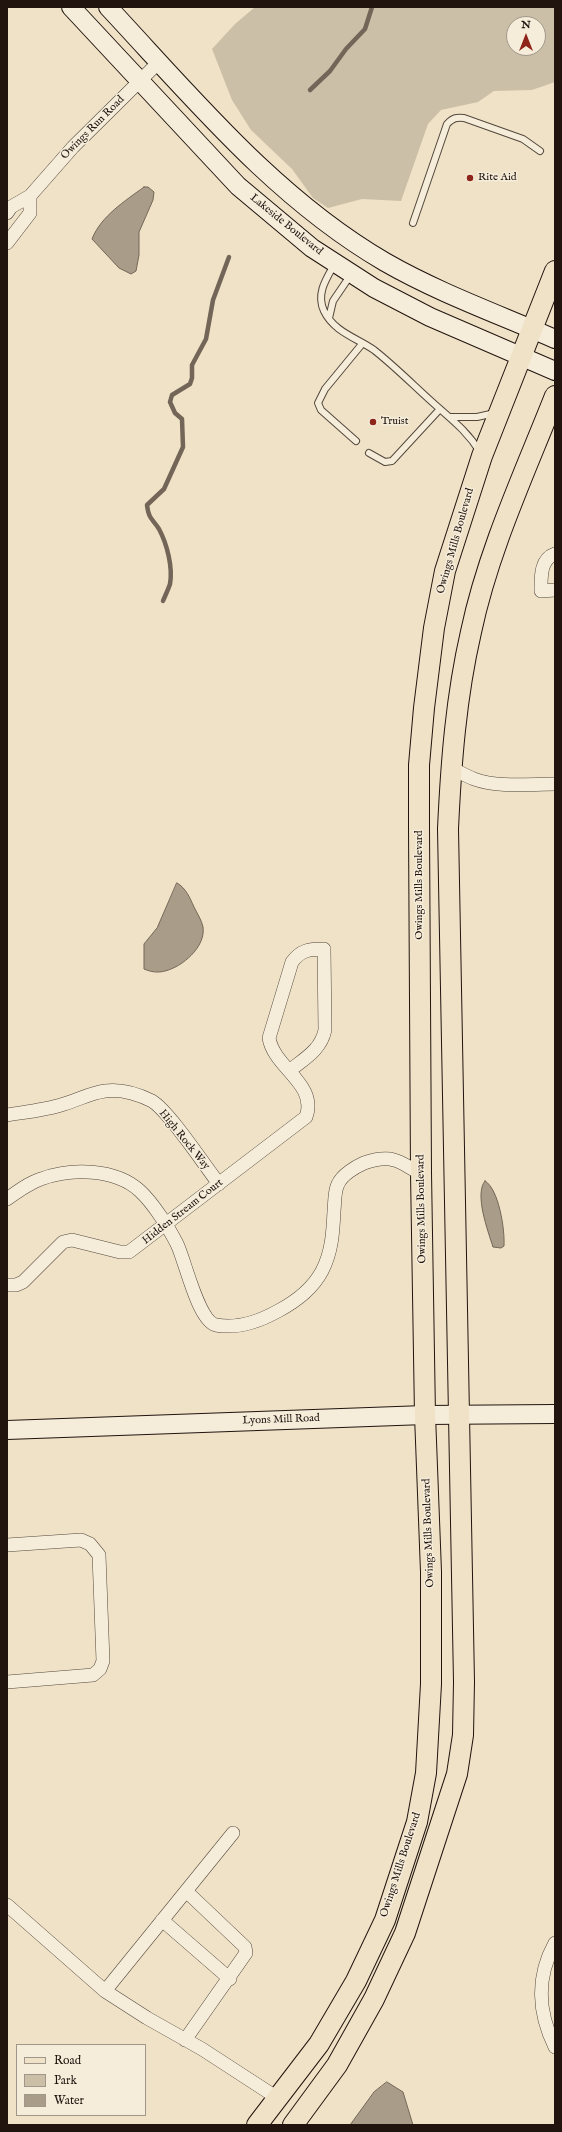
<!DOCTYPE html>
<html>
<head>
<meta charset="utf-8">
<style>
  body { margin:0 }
  #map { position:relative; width:562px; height:2132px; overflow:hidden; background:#efe2c6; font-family:"IM FELL English",serif }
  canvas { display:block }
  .frame { position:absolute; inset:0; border:8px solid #21140f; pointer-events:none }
  .legend { position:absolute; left:16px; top:2044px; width:130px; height:72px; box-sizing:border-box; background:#f5ecda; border:1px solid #a09689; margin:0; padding:5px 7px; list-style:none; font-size:12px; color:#21140f }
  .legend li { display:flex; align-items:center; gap:8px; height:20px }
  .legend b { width:20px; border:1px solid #a09689 }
  .north { position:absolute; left:506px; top:16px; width:40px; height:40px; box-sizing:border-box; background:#f5ecda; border:1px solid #a09689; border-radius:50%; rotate:0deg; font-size:11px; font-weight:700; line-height:16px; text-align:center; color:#21140f }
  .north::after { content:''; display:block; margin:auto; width:14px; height:18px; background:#8f2418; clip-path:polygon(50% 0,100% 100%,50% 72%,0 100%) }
</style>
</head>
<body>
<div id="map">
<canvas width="562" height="2132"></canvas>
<div class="frame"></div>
<ul class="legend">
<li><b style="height:5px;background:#efe2c6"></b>Road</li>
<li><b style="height:11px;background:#ccbfa7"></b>Park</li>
<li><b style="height:11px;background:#a99c88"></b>Water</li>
</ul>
<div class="north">N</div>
</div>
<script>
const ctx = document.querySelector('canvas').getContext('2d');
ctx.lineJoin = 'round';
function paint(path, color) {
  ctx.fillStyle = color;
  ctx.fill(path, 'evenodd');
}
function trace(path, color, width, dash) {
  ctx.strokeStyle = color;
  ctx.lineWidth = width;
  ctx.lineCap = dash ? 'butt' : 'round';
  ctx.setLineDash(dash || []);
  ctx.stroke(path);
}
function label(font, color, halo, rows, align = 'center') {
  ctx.font = font + ' "IM FELL English",serif';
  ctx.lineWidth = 3;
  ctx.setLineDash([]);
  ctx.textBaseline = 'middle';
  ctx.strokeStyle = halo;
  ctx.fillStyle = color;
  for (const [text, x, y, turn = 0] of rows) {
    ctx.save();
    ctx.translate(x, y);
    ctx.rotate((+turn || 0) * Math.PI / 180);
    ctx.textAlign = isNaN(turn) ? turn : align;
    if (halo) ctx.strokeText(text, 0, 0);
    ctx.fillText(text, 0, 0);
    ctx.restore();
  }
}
const green = new Path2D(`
  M255,7h300v75l-23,8 -38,1 -16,11 -37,8 -13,14 -27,77 -39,-2 -34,9 -15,-10 -21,-29 -41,-39 -19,-30 -20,-51 23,-25zM514,24h24v24h-24z`);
const water = new Path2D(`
  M144,187h4l6,5 -1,8 -14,32v23l-3,16 -5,3 -12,-6 -27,-29c9,-23 33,-38 52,-52z
  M177,883c9,5 13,15 17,24 3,6 8,14 9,20 3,20 -21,40 -38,44 -7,2 -14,1 -21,-2v-25l13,-16z
  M485,1181c14,8 20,49 19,65l-3,2 -8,-1c-5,-16 -19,-53 -8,-66z
  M387,2082l16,10 10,33h-63l24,-33z`);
const stream = new Path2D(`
  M310,90l20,-19 16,-22 19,-20 7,-22
  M163,601c2,-5 5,-11 7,-17 3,-17 -3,-40 -11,-55 -7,-11 -10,-9 -12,-24l17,-16 19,-42 -1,-28 -7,-6 -5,-11 2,-7 18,-11 2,-6v-13l14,-26 7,-39 16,-43`);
const service = new Path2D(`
  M413,223l34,-99c6,-6 9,-7 17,-6l59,21 17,12
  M334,265c-8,14 -18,29 -10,46 10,21 33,27 50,39 23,18 44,40 66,59 16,14 29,25 40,43
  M329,318l4,-17 17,-25
  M451,417h26l18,-4
  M356,441l-35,-31 -3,-7 7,-14 37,-45
  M369,453l16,9 7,-1 48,-52`);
const minor = new Path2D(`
  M7,213l4,-6 19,-11 43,-49 86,-85
  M7,243l23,-30v-17
  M555,554c-15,5 -14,24 -14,37l14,-1
  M451,768c7,3 15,8 23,11 25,9 55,5 81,5
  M7,1115c19,-3 39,-5 57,-11 14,-4 26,-11 41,-13 15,-2 33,3 47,10 17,10 53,65 67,83
  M7,1199c11,-8 22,-16 34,-20 30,-11 74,-11 99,12 13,12 29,37 37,53 8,16 21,77 39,81 21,4 44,-4 62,-14 17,-9 35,-23 44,-40 10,-19 11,-39 12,-60 1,-8 0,-19 4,-27 4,-9 17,-17 26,-21 9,-3 20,-6 30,-3 9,2 18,10 27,13
  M7,1285h9l7,-3 40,-40 9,-2 48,12h9l177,-135c12,-33 -32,-49 -37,-79l23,-76c9,-12 17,-13 32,-13l1,81c-4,20 -21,29 -36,41
  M7,1545l74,-5 9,4 9,11 4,106 -3,8 -7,6 -86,7
  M7,1905l98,86 42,27 55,31 77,50
  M162,1920l68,59
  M555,1943c-19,34 -17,70 0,104
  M105,1991l128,-158
  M185,2040l61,-87 -1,-6 -59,-56`);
const secondary = new Path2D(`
  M71,7l167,179 74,62 62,40 56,29 125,54
  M108,7c85,91 167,191 277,255 54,31 113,52 170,77
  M7,1430l418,-15 130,-1`);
const primary = new Path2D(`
  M257,2125l62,-81 37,-63 29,-61 32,-98 9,-49 5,-89v-112l-6,-157 -4,-242 -2,-344v-64l5,-57 10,-80 11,-57 37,-115 73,-185
  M293,2125l44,-60 37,-66 31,-66 52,-159 6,-39 1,-53 -16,-853c3,-66 8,-132 23,-197 17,-81 54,-160 84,-236`);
const markers = [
  [470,178,4,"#8f2418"],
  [373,422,4,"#8f2418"]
];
const streetNames = [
  ["Owings Run Road",93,128,-45],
  ["Lakeside Boulevard",286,225,39],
  ["Owings Mills Boulevard",456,541,-74],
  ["Owings Mills Boulevard",420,885,-90],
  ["High Rock Way",184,1140,51],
  ["Owings Mills Boulevard",422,1209,-91],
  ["Hidden Stream Court",183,1212,-38],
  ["Lyons Mill Road",281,1420,-2],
  ["Owings Mills Boulevard",429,1533,-92],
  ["Owings Mills Boulevard",401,1865,-72]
];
const poiNames = [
  ["Rite Aid",478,178],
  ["Truist",381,422]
];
paint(green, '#ccbfa7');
paint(water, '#a99c88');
trace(water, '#736658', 1);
trace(stream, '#736658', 4.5);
trace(service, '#54483d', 8);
trace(minor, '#54483d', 14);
trace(secondary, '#21140f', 20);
trace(primary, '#21140f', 22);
trace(service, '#f5ecda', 6);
trace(minor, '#f5ecda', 13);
trace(secondary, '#f5ecda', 18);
trace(primary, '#efe2c6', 20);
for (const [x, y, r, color] of markers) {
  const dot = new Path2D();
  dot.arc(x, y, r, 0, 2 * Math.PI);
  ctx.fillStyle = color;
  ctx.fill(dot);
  trace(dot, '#f5ecda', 1.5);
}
label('11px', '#21140f', '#f5ecda', streetNames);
label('11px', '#21140f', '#f5ecda', poiNames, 'left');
</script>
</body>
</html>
